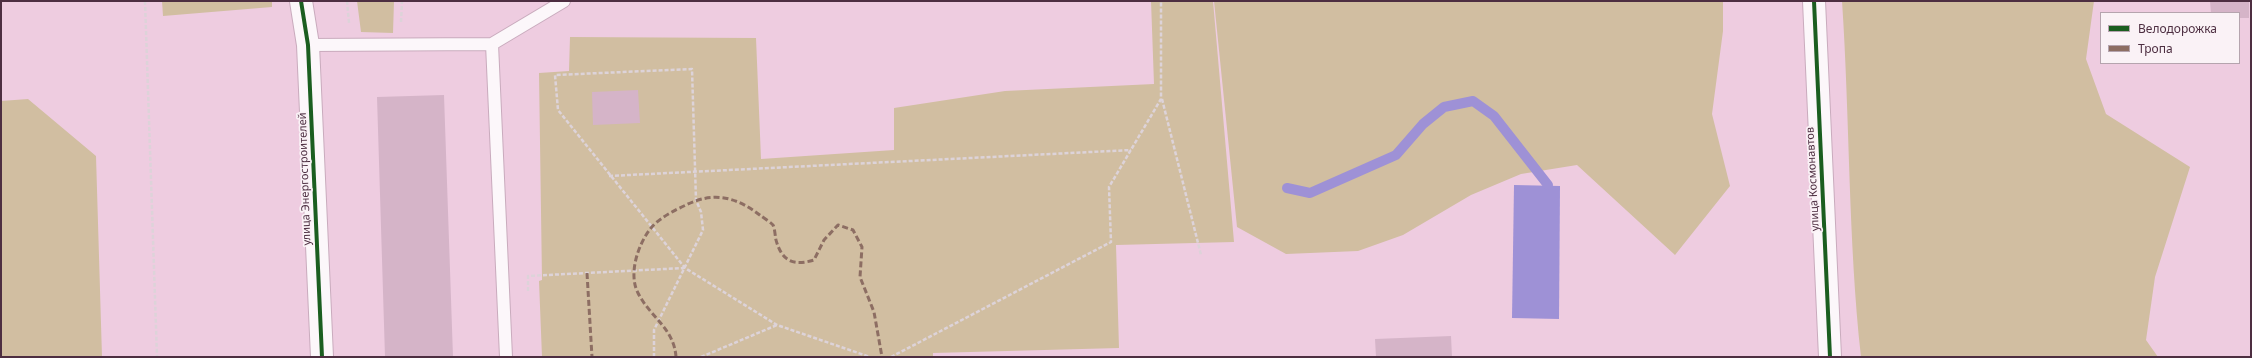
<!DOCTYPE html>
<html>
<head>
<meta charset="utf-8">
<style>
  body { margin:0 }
  #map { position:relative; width:2252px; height:358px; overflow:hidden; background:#eecce0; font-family:"Noto Sans",sans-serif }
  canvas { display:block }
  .frame { position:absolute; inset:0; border:2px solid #4d2e41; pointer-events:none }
  .legend { position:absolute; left:2100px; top:12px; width:140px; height:52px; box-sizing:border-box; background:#faf2f6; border:1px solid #b5a4ae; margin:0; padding:5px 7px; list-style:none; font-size:12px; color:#4d2e41 }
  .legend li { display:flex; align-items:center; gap:8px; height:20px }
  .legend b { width:20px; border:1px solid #b5a4ae }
</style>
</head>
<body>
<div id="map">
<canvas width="2252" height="358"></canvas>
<div class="frame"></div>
<ul class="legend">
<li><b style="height:5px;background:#1b5e20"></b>Велодорожка</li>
<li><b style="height:5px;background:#8d6e63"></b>Тропа</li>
</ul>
</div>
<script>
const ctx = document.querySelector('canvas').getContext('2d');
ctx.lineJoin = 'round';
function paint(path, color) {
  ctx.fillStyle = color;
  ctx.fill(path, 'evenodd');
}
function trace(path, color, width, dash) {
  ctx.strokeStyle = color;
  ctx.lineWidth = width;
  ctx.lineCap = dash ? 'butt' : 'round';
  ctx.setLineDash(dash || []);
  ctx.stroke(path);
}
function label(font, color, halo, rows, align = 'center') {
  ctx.font = font + ' "Noto Sans",sans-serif';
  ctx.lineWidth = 3.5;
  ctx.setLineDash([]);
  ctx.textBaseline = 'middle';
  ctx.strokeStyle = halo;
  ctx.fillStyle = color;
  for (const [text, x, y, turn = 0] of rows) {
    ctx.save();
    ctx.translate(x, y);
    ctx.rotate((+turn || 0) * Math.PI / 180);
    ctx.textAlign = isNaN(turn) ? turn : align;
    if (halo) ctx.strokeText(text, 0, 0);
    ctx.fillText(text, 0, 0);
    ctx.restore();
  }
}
const green = new Path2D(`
  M162,1h110v6l-109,9z
  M357,1h37l-1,32 -32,-1z
  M1151,1h62l21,241 -118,3 3,103 -186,5v4h-391l-3,-76 3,-1 -3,-207 30,-2 1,-34 186,1 5,121 133,-9v-42l111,-17 149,-7z
  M1214,1h509v30l-11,83 18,72 -55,69 -98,-90 -56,9 -50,21 -68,40 -45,16 -72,3 -49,-27z
  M1842,1h252l-8,58 20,55 84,53 -35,110 -9,63 12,17h-297c-13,-118 -11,-237 -19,-356z
  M28,99l68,57 6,201h-101v-256z`);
const water = new Path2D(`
  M1514,185l46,1 -1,133 -47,-1z`);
const stream = new Path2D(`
  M1287,188l23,5 86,-38 27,-31 21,-17 29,-6 21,15 54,69`);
const building = new Path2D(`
  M2210,1h39v17h-10v-5h-28z
  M638,90l2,33 -47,2 -1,-33z
  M444,95l9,262h-68l-8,-260z
  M1451,336l1,21h-76l-1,-18z`);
const path = new Path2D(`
  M145,1l12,356
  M347,1l2,22
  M401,22l1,-21
  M1162,99l39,156
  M609,176l522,-26
  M528,291v-15l156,-8
  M654,357v-27l49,-100 -2,-18 -5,-12 -4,-131 -137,6 3,35 127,158 92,57 93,32
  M701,357l76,-32
  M891,357l220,-115 -2,-55 52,-88v-98`);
const service = new Path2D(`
  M492,44l14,313
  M308,45l184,-1 72,-43`);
const minor = new Path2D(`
  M301,1l7,44 14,312
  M1814,1l16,356`);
const quiet = new Path2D(`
  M587,273l5,84
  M676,357c-2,-29 -26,-40 -38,-64 -10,-19 0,-49 13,-65 8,-10 24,-18 35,-23 28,-14 51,-8 75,11 3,2 9,6 12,9 2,4 2,11 3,15 6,22 18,26 38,20l10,-20 14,-15 15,5 9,17 -2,30 14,35 8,45`);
const cycleway = new Path2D(`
  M301,1l7,44 14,312
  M1814,1l16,356`);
const streetNames = [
  ["улица Энергостроителей",305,179,-92],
  ["улица Космонавтов",1813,179,-93]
];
paint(green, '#d1bea1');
paint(water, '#9e91d6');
trace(stream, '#9e91d6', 10);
paint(building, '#d5b4c8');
trace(service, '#c9abbd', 14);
trace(minor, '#c9abbd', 24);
trace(path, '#ddd3d9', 2.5, [4, 2]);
trace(service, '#fcf7fa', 12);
trace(minor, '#fcf7fa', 22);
trace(quiet, '#8d6e63', 3, [6, 3]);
trace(cycleway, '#1b5e20', 4);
label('11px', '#4d2e41', '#faf2f6', streetNames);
</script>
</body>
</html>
